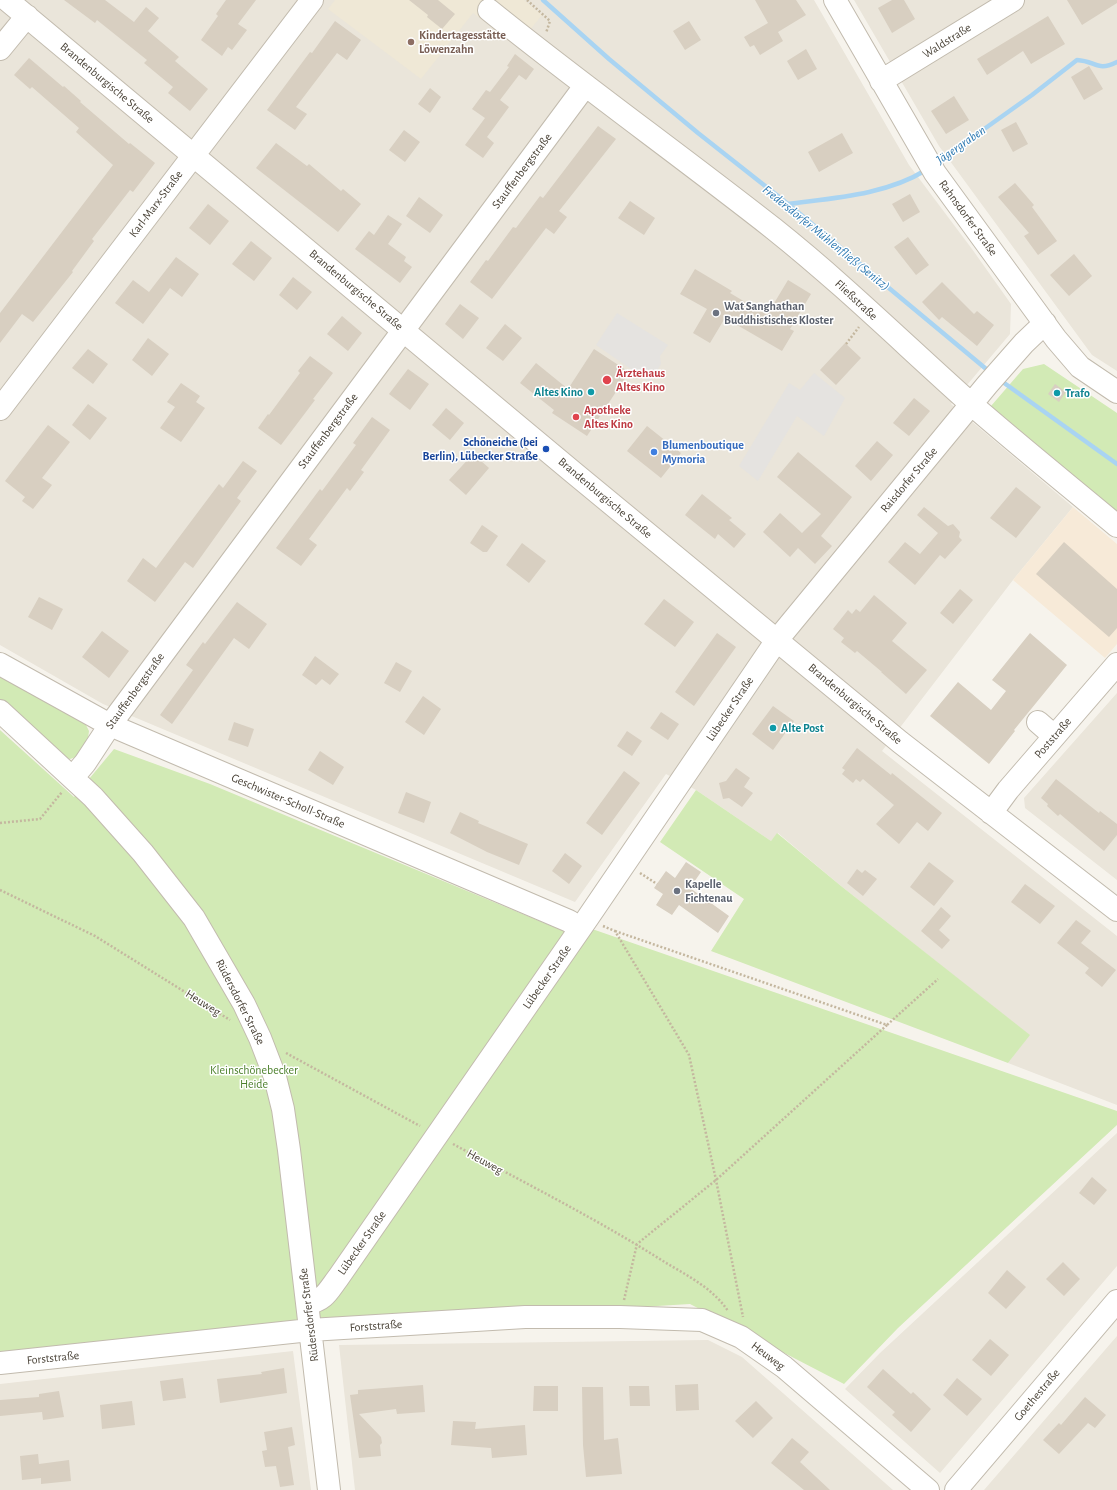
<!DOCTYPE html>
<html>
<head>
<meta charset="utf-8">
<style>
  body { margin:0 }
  canvas { display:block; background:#f6f3ec }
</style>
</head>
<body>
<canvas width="1117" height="1490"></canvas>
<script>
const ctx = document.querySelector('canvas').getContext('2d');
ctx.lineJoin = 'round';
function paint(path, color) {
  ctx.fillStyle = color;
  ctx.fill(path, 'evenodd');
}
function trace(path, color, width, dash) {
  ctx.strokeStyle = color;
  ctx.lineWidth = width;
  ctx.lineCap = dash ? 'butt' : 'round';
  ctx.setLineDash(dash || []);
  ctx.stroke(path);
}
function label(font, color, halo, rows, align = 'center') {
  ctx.font = font + ' "Alegreya Sans",sans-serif';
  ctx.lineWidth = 3;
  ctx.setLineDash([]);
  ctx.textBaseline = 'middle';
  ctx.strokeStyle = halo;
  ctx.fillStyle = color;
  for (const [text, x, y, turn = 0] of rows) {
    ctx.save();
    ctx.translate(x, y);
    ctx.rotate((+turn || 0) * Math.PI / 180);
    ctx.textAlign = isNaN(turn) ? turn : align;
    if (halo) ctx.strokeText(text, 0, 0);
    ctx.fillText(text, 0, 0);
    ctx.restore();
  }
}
const residential = new Path2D(`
  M0,0h814l95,165 63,84 39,55 -1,30 -59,70 122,103 -60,73 -131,171 235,185v169l-109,-42 21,-28 -188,-149 -63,-53 -7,8 -75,-51 -30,-16 -91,128 -472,-198 -103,-59z
  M854,0h263v371l-25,-16 -153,-209z
  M1117,693v187l-92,-72 -1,-10z
  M1117,1133v133l-177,207 -95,-84 35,-36z
  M1117,1336v154h-133z
  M708,1340l34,17 151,133h-538l-16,-145z
  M293,1351l18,139h-311v-106z`);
const commercial = new Path2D(`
  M1073,507l44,37v100l-12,14 -92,-78z`);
const education = new Path2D(`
  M335,0h189l18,15 -25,31 -44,-33 -52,66 -93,-70z`);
const green = new Path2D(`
  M1044,364l73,49v99l-126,-106 32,-37z
  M0,674l86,51 3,6 -1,7 -12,19 -6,2 -6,-1 -64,-58z
  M0,730l74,67 40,-48 96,35 351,146h34l522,181v14l-219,203 -54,56 -154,-80 -512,31 -178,24z
  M696,790l75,51 6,-8 64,53 189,149 -22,28 -297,-112 33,-52 -84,-57z`);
const parking = new Path2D(`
  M617,313l51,32 -8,11 1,8 -11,18 -54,-37z
  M814,373l31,25 -21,38 -27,-20 -39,65 -19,-15 50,-83 11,7z`);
const stream = new Path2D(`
  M543,0l66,59 89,74 90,71 203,169
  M935,164l97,-69 45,-35c19,1 20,12 40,2
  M788,204c45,-6 98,-9 138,-34
  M1000,380l117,84`);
const building = new Path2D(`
  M64,0h41l29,22 12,-15 13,11 -11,13 31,26 -4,4 33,28 -18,22 -22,-18 5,-6 -29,-24 3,-3 -50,-40 -2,3z
  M226,0h30l-18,24 9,6 -15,20 -4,-3 -6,9 -21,-16 17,-24 -2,-2z
  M409,0h29l17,14 -13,15 -15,-12 1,-2z
  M755,0h41l10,15 -28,17 5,9 -23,14 -6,-10 -4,2 -6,-10 24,-14z
  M892,0h12l11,19 -23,14 -14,-25z
  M1067,0h50v3l-35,22z
  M1048,16l17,28 -34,20 -8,-13 -36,24 -10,-16z
  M335,21l26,19 -14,20 -10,-7 -41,54 11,7 -12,16 -28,-20 43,-58 2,1z
  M689,21l12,19 -16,10 -12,-19z
  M806,49l11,20 -19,11 -11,-19z
  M515,54l19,15 -8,11 -7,-5 -19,25 9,7 -22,30 7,6 -11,15 -18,-13 20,-27 -13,-9 14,-19 4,2 19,-25 -2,-1z
  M29,58l34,29 1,-1 17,15 -1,1 49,42 1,-1 25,20 -22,29 -3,-2 -38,49 2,2 -22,30 1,1 -40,50 -11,-8 -22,29v-30l113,-148 -37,-33 3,-4 -47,-41 -2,2 -16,-14z
  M1089,66l14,23 -19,11 -13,-23z
  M430,88l11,9 -11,16 -12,-9z
  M954,96l15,24 -23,14 -15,-23z
  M1016,122l12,22 -15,8 -12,-22z
  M598,126l18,13 -57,72 8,6 -13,17 -8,-6 -54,71 -22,-17 16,-22 2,1 25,-34 3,1 24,-32 3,2z
  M404,130l16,12 -15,20 -16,-12z
  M842,133l11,20 -34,19 -11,-20z
  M276,143l31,23 2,-2 32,27 2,-2 18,15 -23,28 -82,-64z
  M1015,183l19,22 -2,2 25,34 -19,14 -14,-19 5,-3 -31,-36z
  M910,194l10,18 -17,10 -11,-18z
  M419,197l24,18 -13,18 -24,-17z
  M630,201l25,17 -11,17 -26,-17z
  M208,204l21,17 -19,24 -21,-17z
  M388,215l14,9 -14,20 18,13 -2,4 8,6 -12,16 -45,-34 14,-18 5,4z
  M908,237l21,28 -13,10 -22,-28z
  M251,241l21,17 -18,23 -22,-17z
  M1074,254l18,22 -23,20 -19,-21z
  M176,257l23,17 -17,23 -12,-9 -27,36 -28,-21 18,-23 16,12z
  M695,269l37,22 -2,2 37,22 21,-35 23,14 -21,35 4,2 -12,20 -57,-33 -15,25 -17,-10 14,-24 -27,-15z
  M293,277l19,15 -15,18 -18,-15z
  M942,282l32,32 3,-3 17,14 -17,21 -35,-29 -3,3 -17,-18z
  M460,304l19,14 -16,21 -18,-15z
  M342,316l20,17 -14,18 -21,-17z
  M505,324l17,14 -19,23 -17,-13z
  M148,338l21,16 -17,22 -20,-16z
  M845,343l16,15 -25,27 -16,-15z
  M88,349l20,15 -15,20 -21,-16z
  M594,349l35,23 -42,64 -35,-23 2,-3 -34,-27 16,-20 32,26z
  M310,356l23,17 -20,26 2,1 -34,45 -23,-17 10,-14 1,1 31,-42 -2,-2z
  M408,369l21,15 -19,26 -21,-16z
  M181,383l19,13 -4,6 9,6 -24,34 -21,-14 15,-21 -8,-5z
  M1055,384l11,8 -7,10 -11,-8z
  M914,398l16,13 -21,25 -16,-13z
  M88,404l19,14 -17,22 -18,-15z
  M446,408l18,15 -14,17 -18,-15z
  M372,417l18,13 -29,40 3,2 -14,19 -3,-3 -38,51 8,6 -16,21 -25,-18 44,-59 2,2 34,-46 -3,-2z
  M48,425l22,17 -28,36 10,7 -19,24 -11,-8 3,-4 -20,-16z
  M647,426l34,27 -20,25 -34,-27z
  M877,441l16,14 -22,26 -16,-15z
  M798,452l54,45 -31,39 11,10 -17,18 -17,-16 -8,9 -27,-25 17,-19 22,20 19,-19 -44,-37z
  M473,454l16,14 -23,27 -17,-15z
  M243,461l14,10 -20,27 4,3 -48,67 -8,-6 -30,40 -28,-21 16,-23 13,10 63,-84 4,4z
  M1016,487l25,20 -25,31 -26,-20z
  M702,494l30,24 -3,2 17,14 -12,14 -16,-14 -3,5 -30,-24z
  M924,507l24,19 5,-2 7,8 -1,5 3,3 -17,19 -5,-4 -25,30 -27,-23 17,-20 15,12 18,-21 -21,-18z
  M482,525l16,11 -11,16h-4l-13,-9z
  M1064,542l53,47v39l-8,9 -73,-63z
  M522,543l24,18 -17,22 -23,-18z
  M960,589l13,11 -20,24 -13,-11z
  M874,595l33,28 -15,18 35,29 -21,24 -25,-22h1l-25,-21 -2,2 -14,-11 3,-4 -11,-9 15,-19 4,4 4,-5 4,3z
  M39,597l24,12 -11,21 -24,-13z
  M664,599l30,23 -19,25 -31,-23z
  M237,602l30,22 -18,25 -15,-11 -62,86 -12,-9 33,-45 -7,-5 17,-23 2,2z
  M102,631l27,20 -20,27 -27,-21z
  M717,633l19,14 -42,59 -19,-14z
  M1030,633l37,32 -53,65 1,1 -26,33 -59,-48 28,-34 33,28 15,-19 -14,-11z
  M315,656l24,18 -9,11 -8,-6 -6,6 -14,-10z
  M396,662l16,9 -12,21 -16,-9z
  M423,696l18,13 -17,26 -19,-13z
  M773,706l21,15 -21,29 -21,-16z
  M661,712l18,12 -11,16 -18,-12z
  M234,722l20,7 -6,18 -20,-7z
  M627,731l15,10 -10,15 -15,-10z
  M857,748l34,27 1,-2 50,40 -14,18 -11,-9 -18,22 -23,-20 18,-19 -31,-26 -3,3 -4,-3 -3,4 -11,-9 3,-4 -3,-2z
  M320,751l24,16 -11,18 -25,-15z
  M736,768l14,10 -6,9 9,6 -11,14 -13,-9 -6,1 -4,-16 7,-2z
  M624,771l16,12 -38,52 -16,-12z
  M1056,779l43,34 1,-2 17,13v11l-13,16 -44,-37 -2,2 -11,-10 1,-2 -7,-6z
  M406,792l25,10 -7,21 -26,-10z
  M460,812l19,9 -1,2 50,21 -9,21 -32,-13 -37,-19z
  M565,853l17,13 -13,18 -17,-13z
  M686,862l15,10 -11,16 39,28 -11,17 -39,-28 -7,10 -16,-10 7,-11 -9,-6 12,-17 9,7z
  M929,862l25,19 -20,25 -24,-19z
  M857,869l5,4 3,-3 12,9 -14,17 -16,-13z
  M1025,884l30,22 -15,18 -29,-22z
  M941,907l10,9 -12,14 11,10 -8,9 -21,-18z
  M1076,920l15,11 -10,12 35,27 -14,17 -17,-14 4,-5 -32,-25z
  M1092,1177l15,13 -13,15 -15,-12z
  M1063,1262l17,17 -16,17 -18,-17z
  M1007,1270l19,17 -20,22 -18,-16z
  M990,1339l19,16 -18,21 -19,-16z
  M284,1368l3,25 -67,10 -3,-24 45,-5 -1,-2z
  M883,1369l28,25 2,-2 18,17 -20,23 -19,-17 3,-3 -28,-25z
  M183,1378l3,20 -23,3 -3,-20z
  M957,1378l25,21 -15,17 -24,-21z
  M698,1384l1,26 -23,1 -1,-26z
  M423,1385l2,27 -28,2 -1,-5 -37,5 22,23 1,6 -2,2 1,11 -22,2 -9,-63 8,-1v-4z
  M534,1386h24v25h-25z
  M629,1386h20l1,20h-20z
  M582,1387h21l1,53 14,-2 4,36 -36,3 -3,-32z
  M59,1391l5,26 -21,3 -1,-8 -42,4v-16l39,-3v-3z
  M1085,1397l21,18 -11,13 -7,-5 -29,31 -16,-14 16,-17 2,2z
  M132,1401l3,24 -33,4 -2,-24z
  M756,1401l17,17 -20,20 -18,-17z
  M453,1421l23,1 -1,7 50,-4 2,30 -35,3 -1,-10 -40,-3z
  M292,1427l3,18 -7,2 6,38 -14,2 -4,-21 -11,1 -3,-16 5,-1 -3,-18z
  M792,1438l17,14 -9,10 30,28h-26l-33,-27z
  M38,1454l1,10 30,-4 2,21 -30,3v-6l-19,2 -2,-24z`);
const path = new Path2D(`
  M527,0l23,21 -4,12
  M846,344l13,-17
  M0,823l40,-4 22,-27
  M640,873l17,11
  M0,890l95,46 135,84
  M603,926l12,5 74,124 27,125 27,137
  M615,931l272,94 51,-46
  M286,1053l134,73
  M453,1144c70,38 142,74 210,117 23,14 50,27 65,50
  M624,1300l13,-56 79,-64 171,-155`);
const minor = new Path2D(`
  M7,0l567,473 326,269 217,168
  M835,0l100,173 121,166 24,28 37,25
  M489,10c94,76 191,145 285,219 69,55 131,116 196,174 48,42 98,82 147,123
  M0,49l27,-33
  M881,81l132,-81
  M0,409l312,-409
  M0,664l110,61 459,196 11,7
  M0,711l93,86 50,56 51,65 50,86 16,34 15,39 8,32 6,41 40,340
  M1038,722l16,14
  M73,777l12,-14 25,-38 475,-639
  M991,813l17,-23 109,-126
  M308,1303c17,-3 20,-12 30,-25l249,-359 190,-279 210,-255 37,-42 21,-20
  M0,1363l310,-33 215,-13h95l82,3 39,17 43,30 144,123
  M956,1490l161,-189`);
const markers = [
  [411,42,4,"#8d6e63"],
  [716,313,4,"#6b7280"],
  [607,380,5,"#e0444e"],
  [591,392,4,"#0f9aa8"],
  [1057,393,4,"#0f9aa8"],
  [576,417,4,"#e0444e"],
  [546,449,4,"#1a4fb4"],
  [654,452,4,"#3f7fe0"],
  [773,728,4,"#0f9aa8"],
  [677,891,4,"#6b7280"]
];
const educationNames = [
  ["Kindertagesstätte",419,35],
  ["Löwenzahn",419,49]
];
const streetNames = [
  ["Waldstraße",947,41,-32],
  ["Brandenburgische Straße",107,83,40],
  ["Stauffenbergstraße",522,171,-53],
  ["Karl-Marx-Straße",156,204,-53],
  ["Rahnsdorfer Straße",968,218,54],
  ["Brandenburgische Straße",356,290,40],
  ["Fließstraße",856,300,43],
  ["Stauffenbergstraße",328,431,-53],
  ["Raisdorfer Straße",909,480,-50],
  ["Brandenburgische Straße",605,498,40],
  ["Stauffenbergstraße",135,691,-54],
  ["Brandenburgische Straße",855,704,40],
  ["Lübecker Straße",730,709,-56],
  ["Poststraße",1053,738,-49],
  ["Geschwister-Scholl-Straße",288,801,23],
  ["Lübecker Straße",547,977,-55],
  ["Rüdersdorfer Straße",240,1002,63],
  ["Heuweg",203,1003,32],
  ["Heuweg",485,1162,29],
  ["Lübecker Straße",362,1243,-55],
  ["Rüdersdorfer Straße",309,1315,-97],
  ["Forststraße",376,1326,-4],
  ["Heuweg",768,1356,37],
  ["Forststraße",53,1358,-6],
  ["Goethestraße",1037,1395,-50]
];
const worshipNames = [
  ["Wat Sanghathan",724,306],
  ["Buddhistisches Kloster",724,320],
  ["Kapelle",685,884],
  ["Fichtenau",685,898]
];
const healthNames = [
  ["Ärztehaus",616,373],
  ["Altes Kino",616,387],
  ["Apotheke",584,410],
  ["Altes Kino",584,424]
];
const cultureNames = [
  ["Altes Kino",583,392,"right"],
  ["Trafo",1065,393],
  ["Alte Post",781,728]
];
const transitNames = [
  ["Schöneiche (bei",538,442],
  ["Berlin), Lübecker Straße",538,456]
];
const shopNames = [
  ["Blumenboutique",662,445],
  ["Mymoria",662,459]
];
const parkNames = [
  ["Kleinschönebecker",254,1070],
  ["Heide",254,1084]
];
const waterNames = [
  ["Jägergraben",961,145,-35],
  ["Fredersdorfer Mühlenfließ (Senitz)",826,238,39]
];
paint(residential, '#eae5da');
paint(commercial, '#f7ead8');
paint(education, '#efe8d6');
paint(green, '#d2eab5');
paint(parking, '#e5e3e0');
trace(stream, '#a9d4f2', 4.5);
paint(building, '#d8cfc1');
trace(minor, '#c2bbae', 24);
trace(path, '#c4b79f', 2.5, [2, 2]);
trace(minor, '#fff', 22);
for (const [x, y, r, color] of markers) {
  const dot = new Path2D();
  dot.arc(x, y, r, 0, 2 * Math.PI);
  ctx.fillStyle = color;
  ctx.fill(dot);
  trace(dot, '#fff', 1.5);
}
label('bold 12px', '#785e54', '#fff', educationNames, 'left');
label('12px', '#4b4439', '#fff', streetNames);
label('bold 12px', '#5b616d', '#fff', worshipNames, 'left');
label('bold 12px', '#be3a42', '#fff', healthNames, 'left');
label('bold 12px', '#0d838f', '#fff', cultureNames, 'left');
label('bold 12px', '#164399', '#fff', transitNames, 'right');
label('bold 12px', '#366cbe', '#fff', shopNames, 'left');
label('12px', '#4a7f2a', '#fff', parkNames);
label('italic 13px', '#2e7ab2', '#fff', waterNames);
</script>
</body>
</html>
